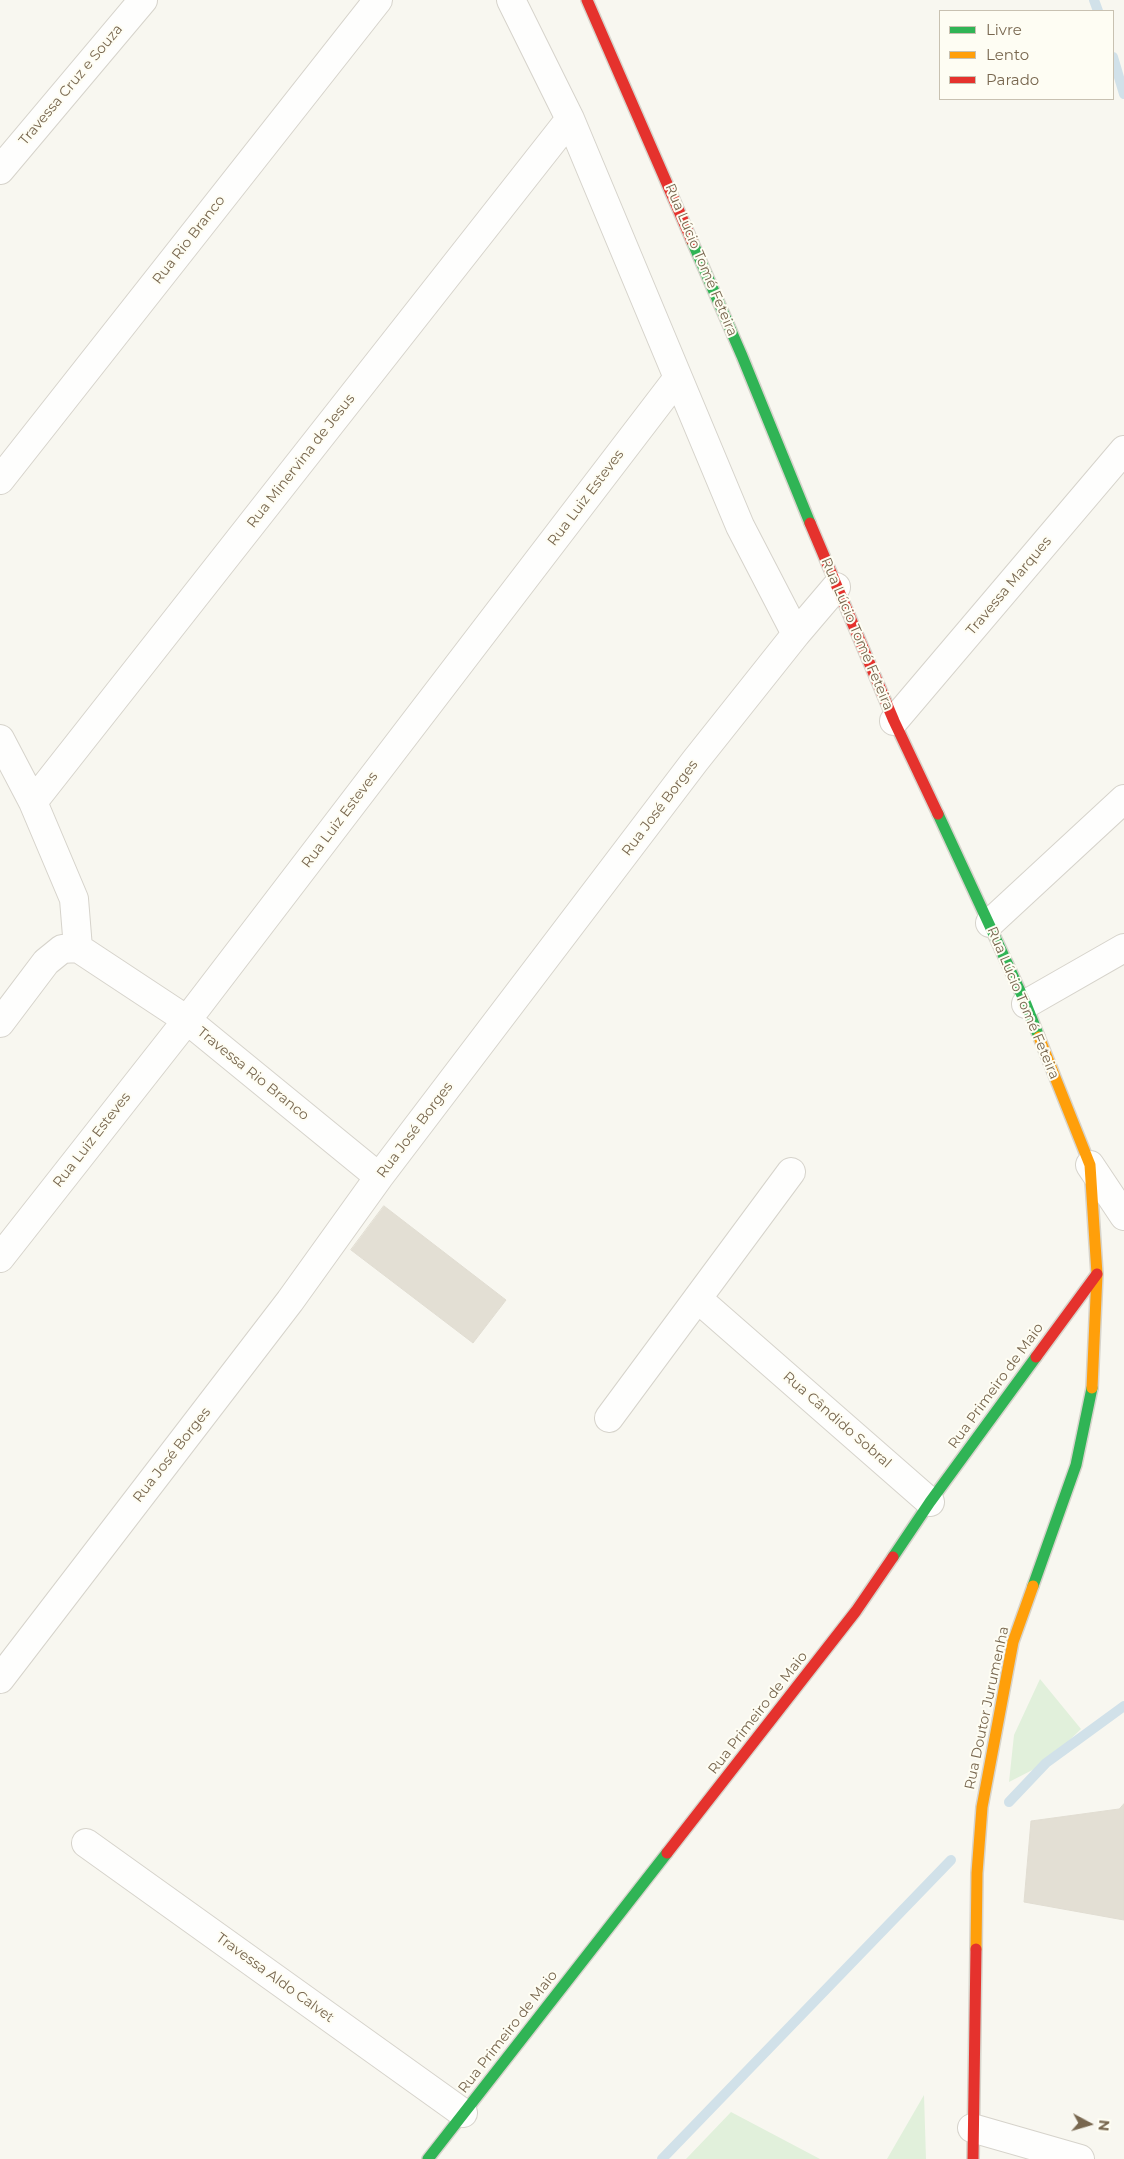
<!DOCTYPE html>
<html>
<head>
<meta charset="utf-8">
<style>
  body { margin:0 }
  #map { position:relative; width:1124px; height:2159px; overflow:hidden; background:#f8f7f0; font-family:Montserrat,sans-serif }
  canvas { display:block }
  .legend { position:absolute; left:939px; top:10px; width:175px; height:90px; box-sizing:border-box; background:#fefdf3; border:1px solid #c8c1b1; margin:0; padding:6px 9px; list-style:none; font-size:15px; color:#78674f }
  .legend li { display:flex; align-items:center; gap:10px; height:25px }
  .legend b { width:25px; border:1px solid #c8c1b1 }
  .north { position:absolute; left:1064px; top:2099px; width:50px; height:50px; -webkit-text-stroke:4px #fefdf3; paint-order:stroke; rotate:96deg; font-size:14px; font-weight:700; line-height:20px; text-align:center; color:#78674f }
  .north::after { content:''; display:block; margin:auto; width:18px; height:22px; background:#78674f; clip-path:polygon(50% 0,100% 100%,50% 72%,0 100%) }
</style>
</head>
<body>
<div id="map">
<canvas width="1124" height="2159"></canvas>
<ul class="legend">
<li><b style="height:6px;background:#30b455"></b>Livre</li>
<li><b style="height:6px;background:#ff9f0a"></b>Lento</li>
<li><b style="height:6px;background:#e5322d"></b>Parado</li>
</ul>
<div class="north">N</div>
</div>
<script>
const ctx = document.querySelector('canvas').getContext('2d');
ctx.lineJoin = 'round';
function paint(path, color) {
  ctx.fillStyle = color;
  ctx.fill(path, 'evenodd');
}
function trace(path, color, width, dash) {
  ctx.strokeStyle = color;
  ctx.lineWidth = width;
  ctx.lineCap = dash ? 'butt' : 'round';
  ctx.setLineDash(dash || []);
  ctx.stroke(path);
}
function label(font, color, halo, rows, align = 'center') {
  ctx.font = font + ' Montserrat,sans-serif';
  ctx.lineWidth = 4;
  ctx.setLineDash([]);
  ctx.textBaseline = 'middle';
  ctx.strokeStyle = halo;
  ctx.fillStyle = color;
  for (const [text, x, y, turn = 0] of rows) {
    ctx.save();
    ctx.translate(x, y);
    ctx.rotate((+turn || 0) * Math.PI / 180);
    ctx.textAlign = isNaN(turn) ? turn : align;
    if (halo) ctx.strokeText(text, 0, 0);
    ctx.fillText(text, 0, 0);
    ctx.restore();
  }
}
const green = new Path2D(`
  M1040,1679l41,50 -35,34 -37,19 5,-47z
  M924,2095l2,64h-39z
  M731,2112l89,47h-134z`);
const stream = new Path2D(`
  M1094,0l4,11
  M1113,57l11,37
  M1009,1802l37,-39 78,-57
  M662,2159l289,-299`);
const building = new Path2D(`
  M384,1206l122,94 -33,43 -122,-93z
  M1124,1804v116l-100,-18 7,-81 88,-12z`);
const street = new Path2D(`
  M511,0l59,119 170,407 56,108
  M0,170l143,-170
  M0,480l378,-480
  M894,721l230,-271
  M0,739l33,63 41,97 4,49
  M33,802l537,-683
  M990,923l134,-124
  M1026,1004l98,-56
  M0,1023l46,-61 16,-13 16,-1 109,72 192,157
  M1090,1165l34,51
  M0,1258l187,-238 490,-641
  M698,1299l232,203
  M609,1418l182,-246
  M0,1679l290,-378 89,-124 316,-416 101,-127 40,-47
  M86,1843l377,270
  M972,2128l108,31`);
const fast = new Path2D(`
  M692,241l50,115 68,167
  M938,814l88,190 13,33
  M893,1557l37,-55 106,-145
  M1033,1586l43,-121 16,-77
  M428,2159l239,-306`);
const slow = new Path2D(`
  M1039,1037l51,128 7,109 -5,114
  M976,1949l1,-76 5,-66 31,-165 20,-56`);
const jam = new Path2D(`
  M587,0l105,241
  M810,523l84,198 44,93
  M1036,1357l61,-83
  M667,1853l189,-242 37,-54
  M973,2159l3,-210`);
const streetNames = [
  ["Travessa Cruz e Souza",71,85,-50],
  ["Rua Rio Branco",189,240,-52],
  ["Rua Lúcio Tomé Feteira",701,260,67],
  ["Rua Minervina de Jesus",301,461,-52],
  ["Rua Luiz Esteves",586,498,-53],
  ["Travessa Marques",1009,586,-50],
  ["Rua Lúcio Tomé Feteira",857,634,67],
  ["Rua José Borges",660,808,-53],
  ["Rua Luiz Esteves",340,820,-53],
  ["Rua Lúcio Tomé Feteira",1023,1003,67],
  ["Travessa Rio Branco",253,1074,39],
  ["Rua José Borges",415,1130,-53],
  ["Rua Luiz Esteves",92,1140,-52],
  ["Rua Primeiro de Maio",996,1386,-54],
  ["Rua Cândido Sobral",837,1420,41],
  ["Rua José Borges",172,1455,-52],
  ["Rua Doutor Jurumenha",987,1708,-78],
  ["Rua Primeiro de Maio",758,1713,-52],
  ["Travessa Aldo Calvet",275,1978,36],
  ["Rua Primeiro de Maio",508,2032,-52]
];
paint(green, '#e1f0db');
trace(stream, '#d1e1e9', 10);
paint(building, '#e3dfd4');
trace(building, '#e1ddd2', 1);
trace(street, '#d6d3cb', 30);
trace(fast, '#d7d4cc', 14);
trace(slow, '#d7d4cc', 14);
trace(jam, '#d7d4cc', 14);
trace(street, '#fefefd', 28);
trace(fast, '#30b455', 11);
trace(slow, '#ff9f0a', 11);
trace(jam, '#e5322d', 11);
label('14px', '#78674f', '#fefdf3', streetNames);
</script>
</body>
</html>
